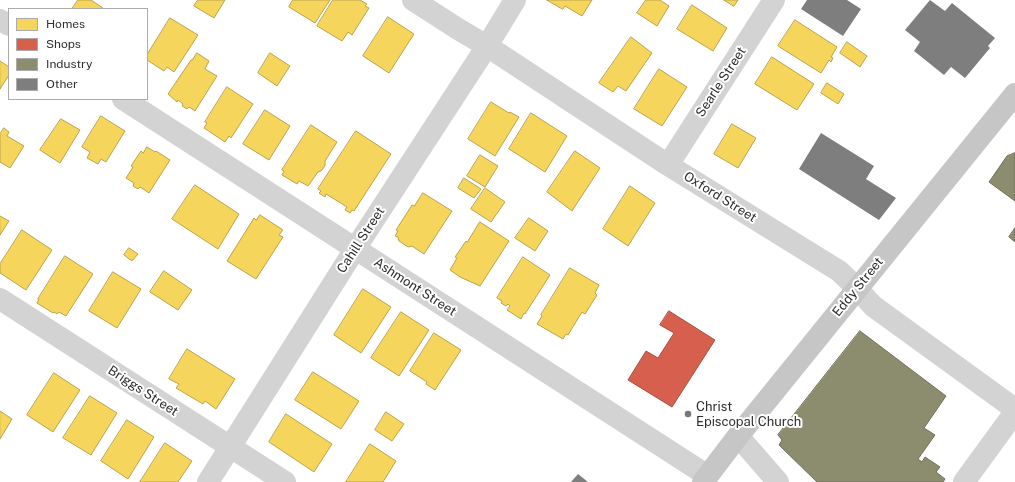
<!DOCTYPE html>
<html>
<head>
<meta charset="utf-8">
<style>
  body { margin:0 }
  #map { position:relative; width:1015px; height:482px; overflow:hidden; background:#fff; font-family:"Public Sans",sans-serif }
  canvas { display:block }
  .legend { position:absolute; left:8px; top:8px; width:140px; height:92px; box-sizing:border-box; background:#fff; border:1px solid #ababab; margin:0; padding:5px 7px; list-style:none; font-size:12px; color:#2e2e2e }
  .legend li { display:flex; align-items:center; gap:8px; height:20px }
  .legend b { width:20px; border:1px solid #ababab }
</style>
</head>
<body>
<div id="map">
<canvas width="1015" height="482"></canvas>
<ul class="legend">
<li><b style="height:11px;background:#f6d55c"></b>Homes</li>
<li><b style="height:11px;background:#d6604d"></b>Shops</li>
<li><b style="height:11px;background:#8c8c6e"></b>Industry</li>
<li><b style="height:11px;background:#7e7e7e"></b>Other</li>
</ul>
</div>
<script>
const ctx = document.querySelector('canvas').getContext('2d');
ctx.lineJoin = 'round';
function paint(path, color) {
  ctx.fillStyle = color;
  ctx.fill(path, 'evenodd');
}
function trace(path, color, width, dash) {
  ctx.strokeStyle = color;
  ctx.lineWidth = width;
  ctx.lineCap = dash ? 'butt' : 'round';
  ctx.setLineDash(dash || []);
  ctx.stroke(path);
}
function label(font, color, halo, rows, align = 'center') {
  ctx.font = font + ' "Public Sans",sans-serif';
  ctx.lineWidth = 4;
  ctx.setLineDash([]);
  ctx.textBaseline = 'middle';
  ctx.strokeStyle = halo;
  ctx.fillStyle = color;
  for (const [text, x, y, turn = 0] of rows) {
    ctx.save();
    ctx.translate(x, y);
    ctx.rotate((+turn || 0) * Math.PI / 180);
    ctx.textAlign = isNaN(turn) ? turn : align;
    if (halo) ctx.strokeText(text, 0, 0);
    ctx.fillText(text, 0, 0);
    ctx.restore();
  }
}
const homes = new Path2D(`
  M78,0h13l12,8 -1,1h-30z
  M198,0h27l-11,18 -20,-12z
  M293,0h37l-15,23 -26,-16z
  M333,0h27l7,4 -2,2 4,2 -17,27 -4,-3 -6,9 -25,-15z
  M547,0h45l-10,16 -17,-10 -2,3z
  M646,0h14l9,6 -12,20 -20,-13z
  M724,0h14l-4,6z
  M692,5l35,23 -14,23 -36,-22z
  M388,17l26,17 -25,39 -26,-17z
  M170,18l28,17 -24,37 -7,-5 -3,4 -17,-11v-5z
  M795,20l42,27 -6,10 2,1 -2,4 -2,-2 -8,13 -43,-27z
  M631,37l21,16 -26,38 -8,-5 -5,6 -14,-9z
  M847,42l20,14 -7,11 -20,-14z
  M197,53l12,8 -4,8 12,7 -22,35 -6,-4 -2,2 -5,-3 1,-2 -5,-4 -1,2 -9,-8 23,-34h1z
  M270,53l20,13 -13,20 -19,-13z
  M772,57l42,27 -17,26 -42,-26z
  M0,61l9,6v8l-9,14z
  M659,69l28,18 -25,39 -28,-17z
  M827,83l17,11 -6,10 -17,-11z
  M227,87l26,17 -22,34 -2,-2 -4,6 -21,-14 3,-5 -2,-1z
  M491,102l18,11 1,-1 9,5 -24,39 -27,-17z
  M265,110l25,16 -21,34 -26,-16z
  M531,113l36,23 -22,36 -36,-23z
  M101,116l24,15 -19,31 -5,-3 -3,5 -11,-6 3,-6 -8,-5z
  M61,119l19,11 -20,33 -20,-13z
  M732,124l24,14 -18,30 -24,-14z
  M311,125l26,17 -12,19v5l-4,5 -3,1 -10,14 -9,-5 -2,3 -15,-9 2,-4 -2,-1z
  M4,128l5,4 -2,4 17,10 -14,22 -10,-6v-28z
  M356,131l35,23 -37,57 -2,-1 -2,3 -5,-3 2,-3 -21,-13 -1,3 -6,-4 2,-2 -3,-2z
  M147,147l8,5 1,-1 14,9 -21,33 -9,-6 -2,2 -5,-3 1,-3 -8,-5 7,-11 -2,-1 10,-15 2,2z
  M575,151l25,17 -28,43 -25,-19z
  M480,155l18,11 -13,21 -18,-11z
  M464,178l17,11 -7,9 -16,-10z
  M195,185l44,29 -21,35 -46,-30z
  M630,186l25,17 -27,43 -25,-17z
  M485,188l20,14 -14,20 -20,-13z
  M423,193l29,18 -28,43 -12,-8 -4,1 -9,-6 -1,-4 -3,-1 3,-5 -2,-1 16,-25 2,1z
  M260,215l23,15 -4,5 4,2 -27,42 -29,-18 27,-43 2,2z
  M0,216l9,5 -9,14z
  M529,218l19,13 -13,20 -20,-13z
  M480,222l29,19 -29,45 -20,-9 -10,-7 7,-12 -2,-1 11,-16 1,1z
  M22,230l30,20 -26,40 -26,-17v-9z
  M129,248l9,6 -6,7 -8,-6z
  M65,256l28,18 -27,42 -7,-4 -2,2 -3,-2 -1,1 -16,-10 2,-4h-1z
  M523,257l27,18 -25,39 -1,-1 -3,6 -14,-9 3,-4 -2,-2 -2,2 -5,-3 1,-2 -5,-3z
  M570,268l29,17 -4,8 2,2 -12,19 -3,-2 -14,23 -2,-1 -3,5 -26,-15 5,-8 -1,-1z
  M164,271l28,19 -14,20 -28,-18z
  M113,272l28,17 -24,39 -28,-17z
  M363,289l28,18 -30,46 -27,-18z
  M401,312l28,18 -30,46 -28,-18z
  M434,333l27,17 -26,40 -9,-6 1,-2 -17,-11z
  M187,349l48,30 -19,30 -11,-8 -2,3 -27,-16 3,-4 -10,-5z
  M313,372l46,29 -18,28 -46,-29z
  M54,373l26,17 -27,42 -26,-17z
  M90,396l27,17 -26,42 -28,-17z
  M0,411l12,8 -12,20z
  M386,412l18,12 -12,17 -17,-11z
  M286,414l46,30 -18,28 -45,-30z
  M127,420l27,17 -26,42 -27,-18z
  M165,443l27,18 -14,21h-38z
  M370,444l26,17 -13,21h-37z`);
const shops = new Path2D(`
  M669,311l46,29 -43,67 -44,-27 18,-29 12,7 16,-25 -14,-8z`);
const industry = new Path2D(`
  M1015,153v48l-26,-19 18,-26z
  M1015,228v14l-6,-5z
  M860,331l86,65 -22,32 11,7 -17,24 4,3 3,-5 15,10 -4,5 9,7 -2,3h-126l-38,-37 3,-5 -4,-5z`);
const building = new Path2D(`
  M807,0h40l14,9 -18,27 -42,-27z
  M930,0l15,11 7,-8 43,35 -7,8 2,2 -25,30 -14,-11 -7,8 -30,-24 6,-9 -15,-12z
  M821,133l53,33 -8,13 30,19 -17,22 -80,-51z
  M578,474l10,8h-17z`);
const minor = new Path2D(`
  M413,0l45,29 29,17 181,119 171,106 18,17 16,18 142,103
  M0,20l9,5
  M123,99l585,377
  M668,165l106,-165
  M0,299l285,183
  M738,436l40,46
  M208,482l147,-233 132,-203 28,-46
  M964,482l51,-70`);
const major = new Path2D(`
  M703,482l35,-46 277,-342`);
const markers = [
  [688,414,4,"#777"]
];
const streetNames = [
  ["Searle Street",721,82,-57],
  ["Oxford Street",720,197,32],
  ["Cahill Street",361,240,-57],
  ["Ashmont Street",415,287,33],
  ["Eddy Street",858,287,-51],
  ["Briggs Street",143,391,33]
];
const poiNames = [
  ["Christ",696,407],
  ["Episcopal Church",696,422]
];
paint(homes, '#f6d55c');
trace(homes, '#baa34e', 1);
paint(shops, '#d6604d');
trace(shops, '#a45144', 1);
paint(industry, '#8c8c6e');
trace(industry, '#70705b', 1);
paint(building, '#7e7e7e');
trace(minor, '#d3d3d3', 22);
trace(major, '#c6c6c6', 22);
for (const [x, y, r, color] of markers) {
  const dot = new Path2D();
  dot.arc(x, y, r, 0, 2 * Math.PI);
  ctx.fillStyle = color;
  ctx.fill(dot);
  trace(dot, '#fff', 1.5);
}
label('13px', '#2e2e2e', '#fff', streetNames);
label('13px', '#2e2e2e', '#fff', poiNames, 'left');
</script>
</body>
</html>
